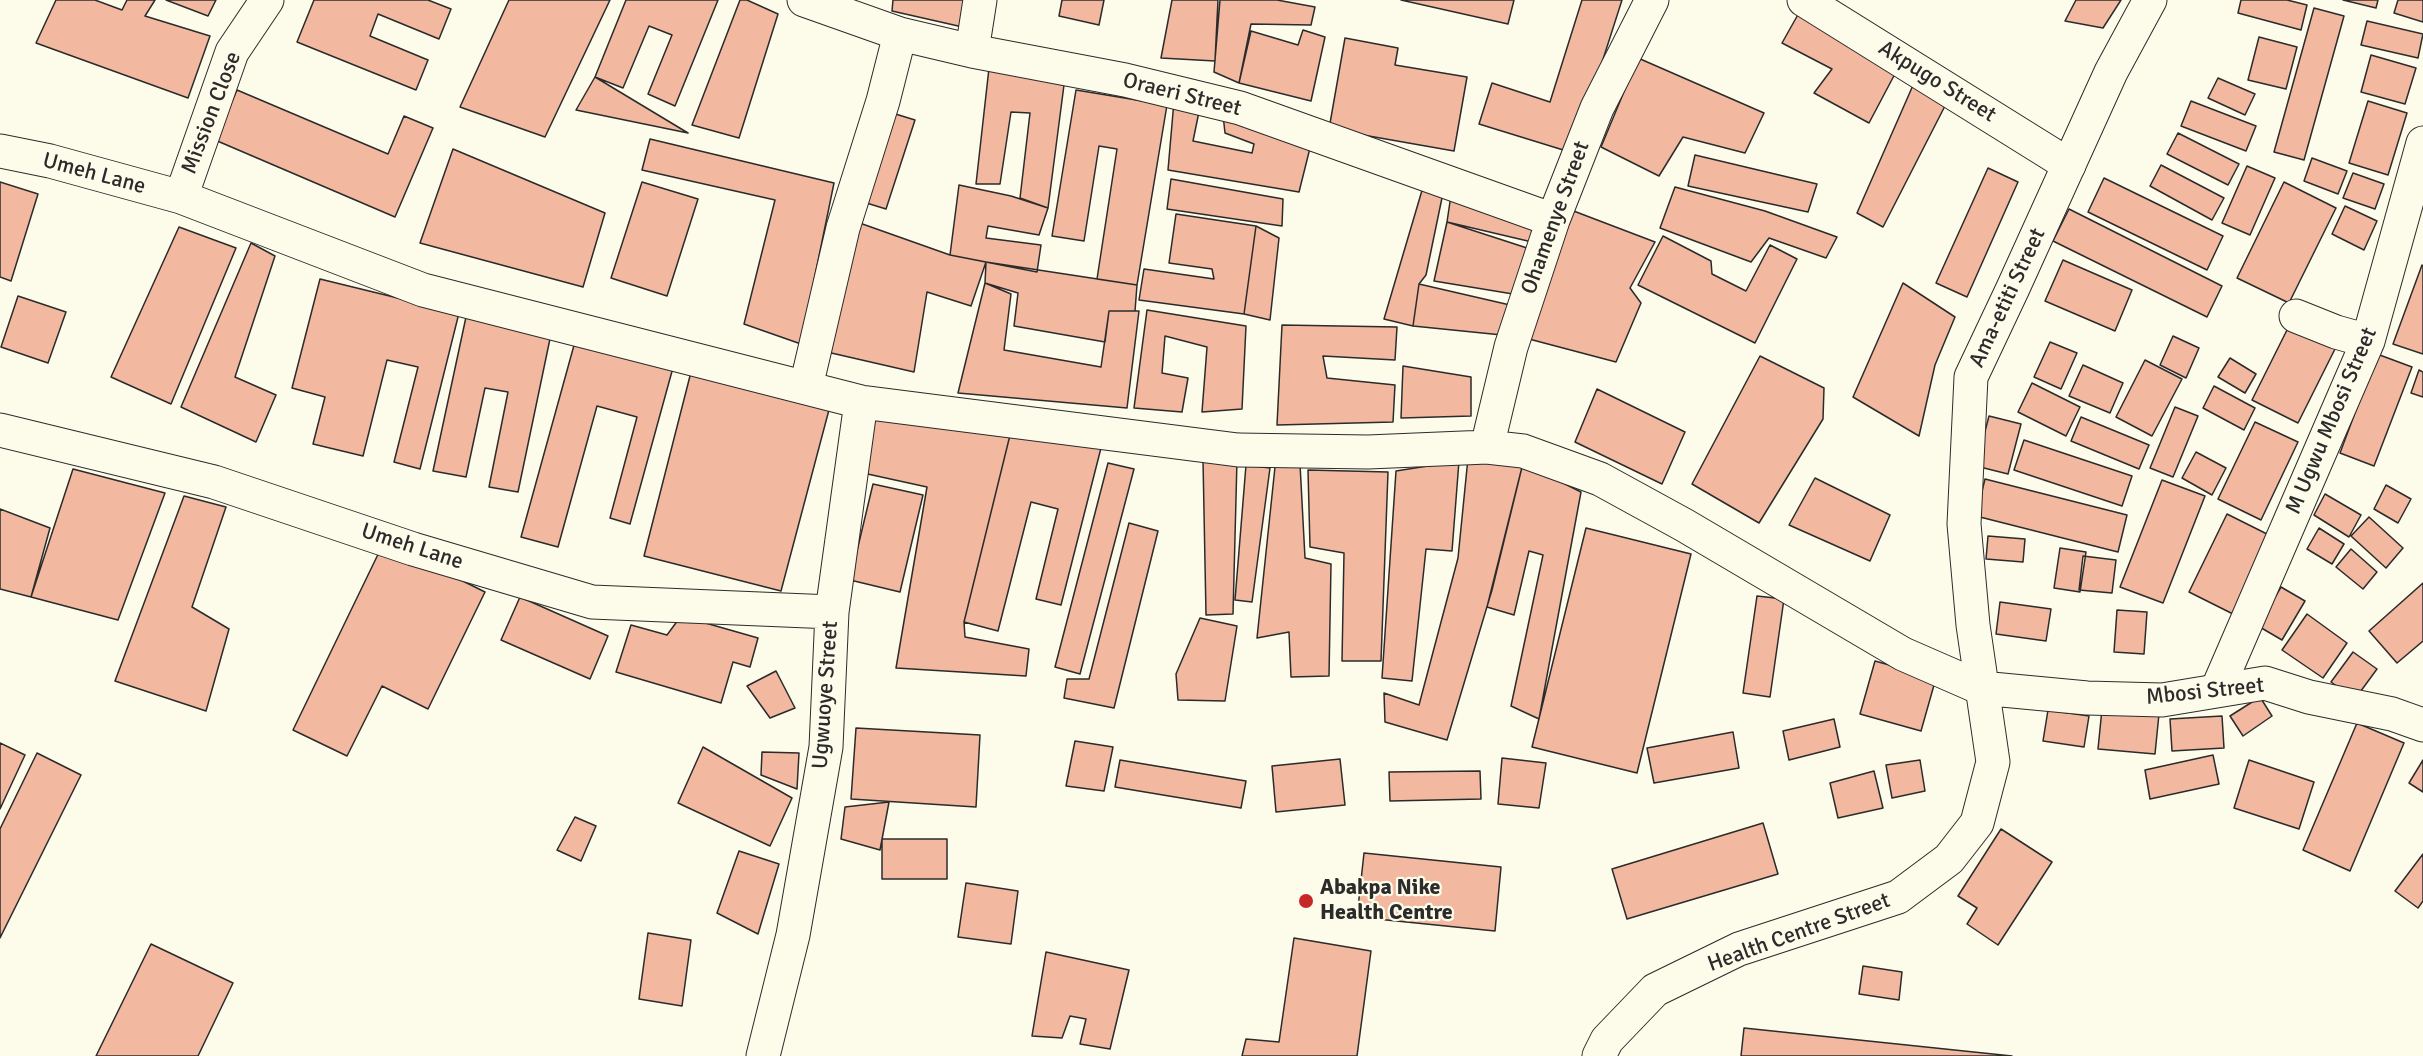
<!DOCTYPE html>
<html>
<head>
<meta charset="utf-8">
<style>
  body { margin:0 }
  canvas { display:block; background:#fdfbea }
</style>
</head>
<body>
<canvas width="2423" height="1056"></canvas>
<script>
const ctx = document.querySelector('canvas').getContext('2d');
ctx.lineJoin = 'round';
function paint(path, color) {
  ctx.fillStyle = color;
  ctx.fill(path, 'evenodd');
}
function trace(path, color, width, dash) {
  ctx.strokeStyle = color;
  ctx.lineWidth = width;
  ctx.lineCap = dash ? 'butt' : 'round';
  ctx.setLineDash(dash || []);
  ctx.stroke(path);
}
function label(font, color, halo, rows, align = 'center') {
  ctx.font = font + ' Signika,sans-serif';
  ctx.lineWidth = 4.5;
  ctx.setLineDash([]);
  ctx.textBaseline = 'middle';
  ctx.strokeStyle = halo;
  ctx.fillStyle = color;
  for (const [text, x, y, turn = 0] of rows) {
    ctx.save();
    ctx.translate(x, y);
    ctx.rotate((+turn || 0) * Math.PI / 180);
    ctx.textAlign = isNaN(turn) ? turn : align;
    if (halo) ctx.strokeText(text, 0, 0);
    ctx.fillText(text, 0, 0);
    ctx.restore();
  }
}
const building = new Path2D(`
  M56,0h39l27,10 5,-10h28l-10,16 65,20 -22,62 -152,-55z
  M166,0h50l-8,16z
  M314,0h114l23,9 -12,30 -61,-25 -8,22 58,24 -12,30 -119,-48z
  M509,0h101l-65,137 -85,-30z
  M626,0h92l-43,106 -27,-12 24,-59 -23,-9 -26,62 -28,-11z
  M740,0h7l31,14 -39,124 -47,-13z
  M893,0h78l-4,28 -75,-17z
  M1062,0h42l-5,25 -40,-9z
  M1172,0h46l-3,61 -54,-3z
  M1220,0h57l38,7 -4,18 -60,-1 -12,59 -25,-11z
  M1401,0h113l-6,24z
  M1582,0h40l-49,153 -94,-29 13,-41 58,19z
  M2076,0h45l-18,28 -38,-7z
  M2241,0h46l20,5 -6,25 -63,-17z
  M2343,0h35l-2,8z
  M2398,0h25v22l-29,-9z
  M2314,8l30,8 -40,144 -30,-8z
  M1800,11l97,59 -28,53 -55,-30 18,-24 -50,-26z
  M2367,21l56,13 -5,24 -57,-13z
  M1303,30l22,7 -14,64 -72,-18 12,-52 47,14z
  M2259,37l38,10 -11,42 -38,-9z
  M1345,38l53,10 -3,17 72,12 -13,74 -125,-22z
  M2371,55l45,13 -11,36 -44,-12z
  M1638,58l126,55 -19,40 -62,-16 -24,39 -58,-29z
  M989,68l75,17 -16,123 -28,-10 10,-85 -19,-1 -11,72h-24z
  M595,77l93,56 -112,-23z
  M2218,78l37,16 -10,21 -37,-17z
  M1914,83l32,21 -63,123 -26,-14z
  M237,90l151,64 16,-38 29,12 -38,89 -180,-77z
  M1076,90l91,15 -30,180 -40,-6 20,-130 -18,-3 -15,95 -32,-5z
  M1174,101l26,6 -7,34 59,12 2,-9 -29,-11 -2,-18 88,29 -12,48 -131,-22z
  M2191,101l65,25 -10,25 -65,-25z
  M2368,101l39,12 -19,62 -39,-12z
  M889,112l26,8 -29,89 -26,-8z
  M2178,133l61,31 -11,21 -61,-31z
  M650,139l184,44 -33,161 -57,-20 31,-124 -133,-30z
  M453,149l152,64 -22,74 -163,-44z
  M1695,155l122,29 -9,28 -120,-26z
  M2312,158l35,13 -9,23 -34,-13z
  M2161,165l63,33 -12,22 -62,-34z
  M2247,166l28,12 -25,57 -28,-12z
  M1988,168l30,14 -51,115 -31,-14z
  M2353,173l31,11 -9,25 -32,-11z
  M2104,178l119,58 -16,34 -119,-58z
  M1171,179l112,20 -1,27 -115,-17z
  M0,182l38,12 -27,87 -11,-4z
  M642,182l56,17 -31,97 -56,-18z
  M2284,182l52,26 -47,95 -52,-25z
  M959,185l52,11 37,12 -9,27 -51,-9 -2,12 55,7 -4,27 -87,-17z
  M1423,187l20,6 -17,82 -7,9 -6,42 -29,-7z
  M1675,187l90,24 72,26 -11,21 -57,-20 -18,24 -91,-34z
  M1451,195l86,29 -5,18 -85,-20z
  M2345,206l32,15 -13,29 -32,-16z
  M2069,209l153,77 -15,31 -154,-76z
  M1571,210l84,32 -25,46 11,15 -25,59 -87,-23z
  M1176,214l80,12 -12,88 -105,-14 5,-31 70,10 -2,-10 -43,-6z
  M854,221l96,34 36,7 -15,44 -44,-14 -13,80 -87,-20z
  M1447,222l80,26 -14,46 -79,-13z
  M1256,226l23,12 -9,82 -26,-6z
  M179,227l57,21 -65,156 -60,-27z
  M1663,236l48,25 1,13 34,17 24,-46 27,14 -42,84 -117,-58z
  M251,243l24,13 -40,121 41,18 -20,47 -75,-35z
  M2063,260l69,30 -17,41 -70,-30z
  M986,262l151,23 -2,26h-26l-4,31 -91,-16 4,-33 -33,-10z
  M2422,265l1,1v88l-30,-10z
  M320,279l139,34 -39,156 -26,-7 24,-95 -31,-7 -24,96 -50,-12 12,-47 -33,-9z
  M985,283l26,11 -7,56 97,17 8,-56h30l-12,97 -169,-15z
  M1903,283l52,34 -20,48 -16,71 -66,-39z
  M1419,284l91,21 -8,30 -89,-9z
  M18,296l48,16 -18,51 -47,-16z
  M1147,310l99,16 -4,83 -40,3 5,-65 -42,-11 -3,37 26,5 -6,34 -48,-4z
  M466,317l85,17 -33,158 -29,-5 19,-95 -23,-4 -19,89 -33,-6z
  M2291,322l46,23 -39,78 -46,-23z
  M1282,325l115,2 -2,33 -72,-4 4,22 68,7 -2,37 -116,3z
  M2173,336l26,12 -13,30 -26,-13z
  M576,338l98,26 -44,160 -20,-6 27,-101 -40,-11 -39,141 -37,-10z
  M2050,342l27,11 -16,36 -27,-12z
  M2377,354l35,13 -38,99 -34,-13z
  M1760,356l64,32 -1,31 -64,104 -67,-39z
  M2230,358l26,16 -11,19 -27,-16z
  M2145,360l37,19 -30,57 -36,-19z
  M2083,365l40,18 -13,30 -41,-17z
  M1403,366l68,11v39l-70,2z
  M2419,370l4,2v25l-12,-4z
  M691,372l139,34 -49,185 -137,-35z
  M2032,383l48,24 -14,29 -48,-24z
  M2214,386l41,22 -11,22 -41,-22z
  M1597,389l88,43 -23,52 -87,-42z
  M2175,407l23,9 -25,61 -23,-9z
  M871,416l141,11 -48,195 1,15 64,12 -3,27 -130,-8 31,-181 -64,-14z
  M1989,416l32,8 -13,50 -32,-8z
  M2081,417l68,28 -10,24 -68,-28z
  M2255,422l43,20 -37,78 -43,-21z
  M1012,427l89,21 -40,157 -25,-6 22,-90 -27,-7 -33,129 -34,-9z
  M2024,440l108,36 -10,30 -108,-36z
  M2196,452l30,16 -14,27 -30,-17z
  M1468,458l55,5 -31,127 -45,150 -62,-18 -1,-29 35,12 39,-147z
  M1203,460h34l-4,154 -27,1z
  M1459,461l-7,90 -26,-2 -14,132 -30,-3 14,-207z
  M1108,463l26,6 -54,205 -25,-7z
  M1523,463l58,29 -42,227 -28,-13 32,-151 -14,-4 -15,64 -27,-8z
  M1300,464l5,94 26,6 -2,112 -38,1 -2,-45 -32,6 18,-171z
  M1246,465l24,3 -18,134 -17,-2z
  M73,469l92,24 -47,127 -87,-23z
  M1308,470l80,2 -7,189h-39l2,-108 -34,-6z
  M1815,478l75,37 -20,46 -81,-36z
  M1985,479l142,36 -9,37 -142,-36z
  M2162,480l43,16 -42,107 -43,-16z
  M873,484l50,11 -23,97 -50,-12z
  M2386,485l25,14 -13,24 -24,-14z
  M2325,494l36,21 -12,22 -35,-22z
  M184,496l42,11 -34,100 37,22 -23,82 -91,-30z
  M0,509l50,19 -19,69 -31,-8z
  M2227,514l44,22 -38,78 -44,-22z
  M2369,517l34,31 -17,20 -35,-32z
  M1129,523l29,8 -44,177 -50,-10 3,-19h22z
  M1586,528l105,26 -54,219 -105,-26z
  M2319,528l25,16 -12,20 -25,-15z
  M1988,536l37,3 -2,23 -37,-3z
  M384,542l101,50 -57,117 -46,-23 -35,70 -54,-26z
  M2060,548l26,4 -6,40 -26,-4z
  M2351,549l26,23 -14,17 -27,-22z
  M2083,556l33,4 -4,33 -33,-3z
  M2423,583v58l-26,22 -28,-32z
  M2281,587l24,14 -23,39 -24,-14z
  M1757,596l27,3 -14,98 -27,-4z
  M520,597l88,39 -18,43 -89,-39z
  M2000,602l51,7 -5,32 -50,-7z
  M2117,610l30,2 -3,42 -30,-2z
  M2307,614l40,29 -24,35 -41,-28z
  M681,616l77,22 -8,29 -17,-5 -12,41 -105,-31 15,-47 36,10z
  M1200,618l37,8 -12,75 -47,-1 -2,-26z
  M2353,652l24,17 -22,30 -24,-17z
  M1875,661l61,17 -15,53 -61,-17z
  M776,671l19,37 -25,10 -23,-32z
  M2260,697l12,19 -29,20 -13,-20z
  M2102,709l57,5 -4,40 -57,-5z
  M2048,710l41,6 -5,31 -41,-6z
  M2222,716l2,32 -52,3 -2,-32z
  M1834,719l6,28 -51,13 -6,-29z
  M2357,723l47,20 -54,128 -47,-21z
  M856,728l124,7 -4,72 -125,-8z
  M1733,732l6,36 -85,15 -7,-35z
  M1075,741l38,6 -9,44 -38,-5z
  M0,743l25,12 -25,54z
  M703,747l89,51 -22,48 -92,-43z
  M762,752l37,1 -2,36 -36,-14z
  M37,753l44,22 -81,163v-109z
  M2213,755l6,29 -69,15 -5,-29z
  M1502,758l44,5 -7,45 -41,-4z
  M1340,759l5,46 -69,7 -4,-46z
  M1120,760l126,21 -5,27 -126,-21z
  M1920,760l5,31 -33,7 -6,-33z
  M2249,760l65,22 -15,47 -65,-21z
  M2423,760v32l-14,-9z
  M1480,771l1,28 -91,2 -1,-29z
  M1874,771l9,37 -45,10 -8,-35z
  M889,802l-9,48 -39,-11 4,-32z
  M575,817l21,9 -15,35 -24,-11z
  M1763,823l15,51 -151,45 -15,-50z
  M2001,829l51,33 -54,83 -31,-21 10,-16 -19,-12z
  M882,839h65v40h-65z
  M739,851l40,13 -21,70 -41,-21z
  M1364,853l137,14 -6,64 -138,-14z
  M2423,854v47l-5,7 -23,-17z
  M966,883l52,8 -7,53 -53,-7z
  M648,933l43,7 -9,66 -43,-7z
  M1294,938l77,13 -14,105h-115l4,-17 33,3z
  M151,944l82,39 -35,73h-102z
  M1046,952l83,18 -19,79 -30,-5 6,-25 -16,-3 -8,22 -30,-2z
  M1863,966l39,6 -3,28 -40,-6z
  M1744,1028l268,28h-271z`);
const minor = new Path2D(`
  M804,0l96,34 72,17 153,29 115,28 313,112
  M1804,0l265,165
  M972,51l8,-51
  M0,151l50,10 131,36 242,93 438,112 377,48 130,2 119,-5 36,4 77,28 84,46 219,129 78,34
  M181,197l51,-145 35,-52
  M2296,316l40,16 32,9
  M806,387l37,-159 40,-127 17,-67
  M0,430l214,52 199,67 179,53 240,10
  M1487,447l24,-100 42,-127 44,-112 55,-108
  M2217,690l151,-349 55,-198
  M763,1056l30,-121 33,-188 6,-135 29,-210`);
const tertiary = new Path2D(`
  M1981,688l106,10 75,2 103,-17 44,14 83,17 31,11
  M1599,1056l8,-16 48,-50 84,-41 159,-52 51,-38 28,-36 16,-61 -20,-137 -9,-101 7,-147 42,-89 98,-216 39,-72`);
const markers = [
  [1306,901,8,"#c62828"]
];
const streetNames = [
  ["Akpugo Street",1937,82,32],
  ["Oraeri Street",1182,95,14],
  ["Mission Close",212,113,-69],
  ["Umeh Lane",94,174,15],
  ["Ohamenye Street",1556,218,-70],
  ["Ama-etiti Street",2008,298,-65],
  ["M Ugwu Mbosi Street",2332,421,-67],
  ["Umeh Lane",412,547,18],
  ["Mbosi Street",2205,692,-6],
  ["Ugwuoye Street",826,695,-86],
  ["Health Centre Street",1799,933,-20]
];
const poiNames = [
  ["Abakpa Nike",1320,888],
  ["Health Centre",1320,913]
];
paint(building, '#f2b8a0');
trace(building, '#2b2b2b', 1.5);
trace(minor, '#2b2b2b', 35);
trace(tertiary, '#2b2b2b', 35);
trace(minor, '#fdfbea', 33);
trace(tertiary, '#fdfbea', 33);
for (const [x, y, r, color] of markers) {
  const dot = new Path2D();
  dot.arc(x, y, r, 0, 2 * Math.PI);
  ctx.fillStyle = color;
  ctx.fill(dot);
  trace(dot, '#fdfbea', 2);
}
label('22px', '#2b2b2b', '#fdfbea', streetNames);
label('bold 22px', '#2b2b2b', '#fdfbea', poiNames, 'left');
</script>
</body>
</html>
